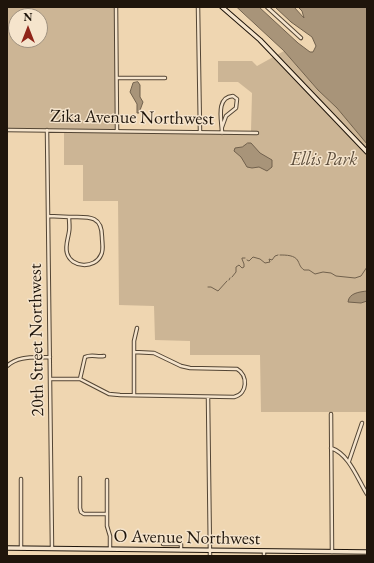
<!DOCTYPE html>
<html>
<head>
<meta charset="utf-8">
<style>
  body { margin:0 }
  #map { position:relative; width:374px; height:563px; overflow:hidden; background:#efd6b1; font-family:"EB Garamond",serif }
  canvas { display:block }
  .frame { position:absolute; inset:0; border:8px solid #1f150b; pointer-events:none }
  .north { position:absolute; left:8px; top:8px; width:40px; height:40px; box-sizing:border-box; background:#f5e4cc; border:1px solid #9f917f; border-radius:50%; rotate:0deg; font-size:11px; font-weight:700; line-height:16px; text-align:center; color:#1f150b }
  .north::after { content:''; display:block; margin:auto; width:14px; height:18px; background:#8f2418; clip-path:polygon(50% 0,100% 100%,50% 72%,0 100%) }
</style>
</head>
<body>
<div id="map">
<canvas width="374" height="563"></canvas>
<div class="frame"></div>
<div class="north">N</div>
</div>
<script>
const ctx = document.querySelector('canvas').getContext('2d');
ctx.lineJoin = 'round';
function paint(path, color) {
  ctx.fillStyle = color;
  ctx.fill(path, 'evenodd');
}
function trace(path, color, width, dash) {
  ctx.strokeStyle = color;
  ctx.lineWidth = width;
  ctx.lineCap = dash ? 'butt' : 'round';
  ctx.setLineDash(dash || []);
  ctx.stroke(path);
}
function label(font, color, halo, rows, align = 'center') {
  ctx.font = font + ' "EB Garamond",serif';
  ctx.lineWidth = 3;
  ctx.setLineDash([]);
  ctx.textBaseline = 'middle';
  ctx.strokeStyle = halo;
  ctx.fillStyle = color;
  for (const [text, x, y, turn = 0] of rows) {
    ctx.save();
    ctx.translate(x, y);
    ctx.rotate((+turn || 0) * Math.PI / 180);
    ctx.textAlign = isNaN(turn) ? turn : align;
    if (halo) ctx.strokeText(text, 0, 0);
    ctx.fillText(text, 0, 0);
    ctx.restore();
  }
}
const green = new Path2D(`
  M7,7h109l2,124 137,4 -4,-4 1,-38 -14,-11h-20v-21h34l5,5 27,-15 34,39 19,18 30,36v268h-106l-1,-57h-70v-14l-35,-1 -1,-34 -35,-1 -1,-104h-35v-36h-19v-35h-57zM16,16h24v24h-24z`);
const water = new Path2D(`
  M237,7h22l39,36 12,9h3l3,-6 -4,-9 -21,-15 -16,-15h19l10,11 -2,-7 -4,-4h69v137l-30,-36 -19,-18 -34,-39z
  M138,82l2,3v12l3,5 -4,11h-2v-9l-7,-12 3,-9z
  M248,143h3l9,10 12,7v7l-5,4 -8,-4 -7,1 -5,-1 -6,-10 -7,-6 1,-3 7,-1z
  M367,291v10l-6,2 -13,-1c1,-9 11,-10 19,-11z`);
const stream = new Path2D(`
  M280,255c6,0 15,0 18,6 2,4 2,6 6,9h5l6,4 8,-2 8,1 5,3 19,2 6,-2 6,-9
  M247,260l2,1 4,-4 7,2 5,4 5,-1 -1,-3 3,1 3,-4 3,-1
  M232,277l4,-5v-5l3,-2 3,3 2,-1v-3l-2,-5v-1h3
  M229,280l1,-2
  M208,287h3l7,4 9,-10`);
const street = new Path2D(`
  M116,7l1,124
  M198,7l2,125
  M267,7l34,31
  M117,78h48
  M222,127l4,-11 10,-8 1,-9 -4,-3c-18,1 -11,26 -11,37
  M7,130l250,3
  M47,130l5,418
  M49,216l20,1
  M69,217c18,0 33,-3 33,20 0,6 2,13 -1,18 -6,14 -30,13 -34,-2 -2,-7 1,-14 2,-21 1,-5 0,-10 0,-15z
  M7,366c12,-11 28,-8 43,-9
  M51,379h29l29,15 11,1 114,2c14,-3 14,-22 3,-28l-47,-1 -9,-2 -27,-13 -20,-1
  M80,379l5,-22c6,-3 12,0 19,-1
  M134,395v-54l3,-13
  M208,397l2,159
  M331,414l1,138
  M331,448c18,6 26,30 36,46
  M349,461l13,-38
  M80,478v30l1,4 3,2h23
  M21,479v69
  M107,480v46l3,10v13
  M163,544h18v6
  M264,556v-5`);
const secondary = new Path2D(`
  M222,7l38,33 107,112
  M7,548l360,4`);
const streetNames = [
  ["Zika Avenue Northwest",132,118,1],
  ["20th Street Northwest",37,340,-91],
  ["O Avenue Northwest",187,538,1]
];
const parkNames = [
  ["Ellis Park",324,160]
];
paint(green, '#ccb595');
paint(water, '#a89479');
trace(water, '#71614d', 1);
trace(stream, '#71614d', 1);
trace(street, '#534534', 4.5);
trace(secondary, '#1f150b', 5.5);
trace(street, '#f5e4cc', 2.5);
trace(secondary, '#f5e4cc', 3.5);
label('18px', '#1f150b', '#f5e4cc', streetNames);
label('italic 18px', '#5c4d3b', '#f5e4cc', parkNames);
</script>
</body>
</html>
